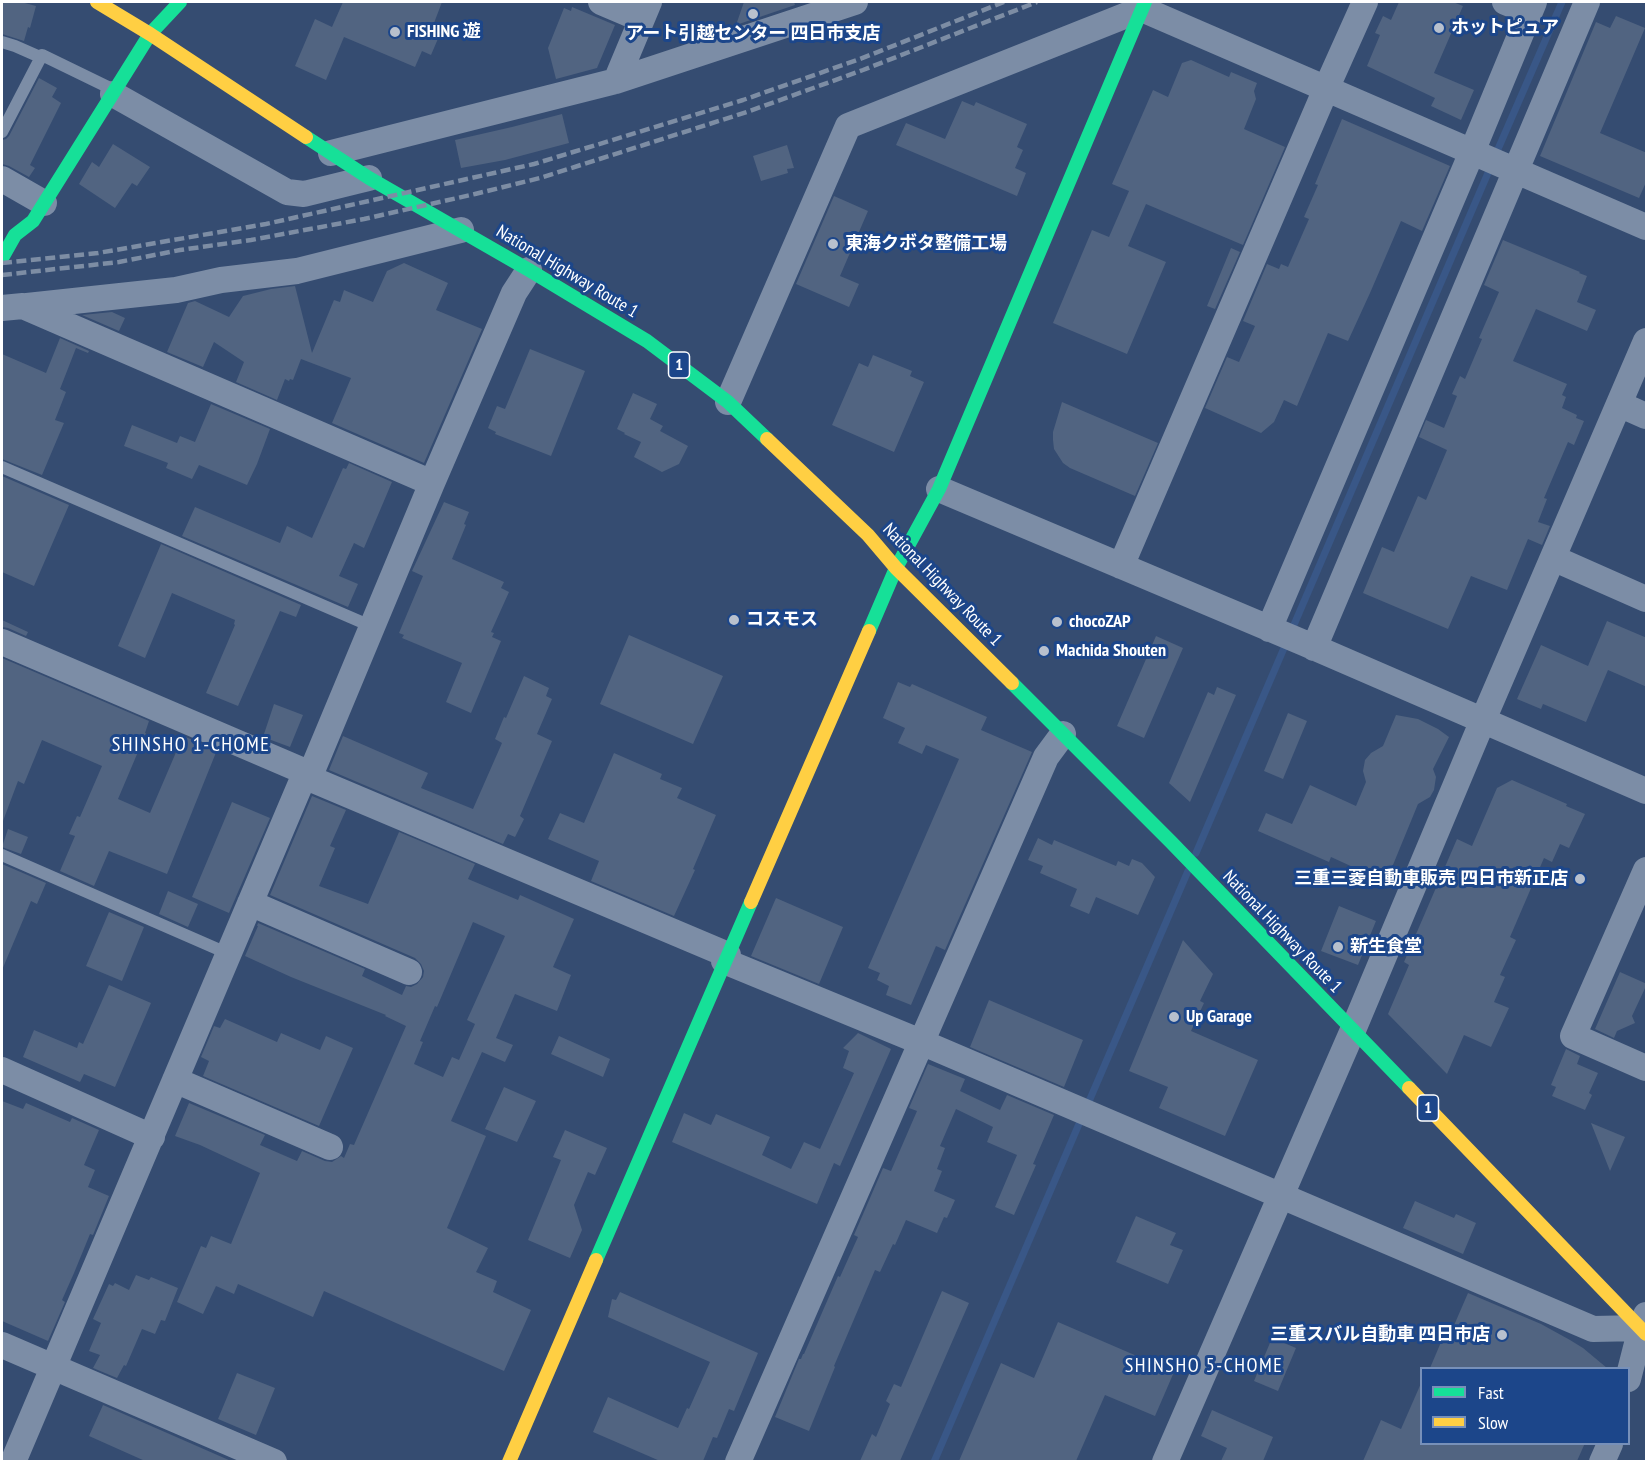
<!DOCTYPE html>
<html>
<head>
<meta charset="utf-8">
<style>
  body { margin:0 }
  #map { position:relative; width:1648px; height:1463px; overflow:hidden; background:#354c71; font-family:"PT Sans Narrow",sans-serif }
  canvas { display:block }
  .frame { position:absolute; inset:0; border:3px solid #fff; pointer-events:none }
  .legend { position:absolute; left:1420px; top:1367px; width:210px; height:78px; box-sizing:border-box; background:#1c468a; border:2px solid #7790b9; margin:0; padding:8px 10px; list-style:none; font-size:18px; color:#fff }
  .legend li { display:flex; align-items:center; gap:12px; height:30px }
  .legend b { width:30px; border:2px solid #7790b9 }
</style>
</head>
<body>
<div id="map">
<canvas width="1648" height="1463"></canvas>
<div class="frame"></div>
<ul class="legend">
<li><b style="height:8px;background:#16e098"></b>Fast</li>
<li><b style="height:8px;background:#ffcf43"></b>Slow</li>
</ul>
</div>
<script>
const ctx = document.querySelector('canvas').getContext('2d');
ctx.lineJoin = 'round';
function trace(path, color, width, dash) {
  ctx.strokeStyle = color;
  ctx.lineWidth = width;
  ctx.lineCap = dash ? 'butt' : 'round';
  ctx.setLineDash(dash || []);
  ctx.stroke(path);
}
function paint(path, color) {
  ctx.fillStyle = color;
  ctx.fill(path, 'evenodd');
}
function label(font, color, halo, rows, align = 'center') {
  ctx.font = font + ' "PT Sans Narrow","Noto Sans JP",sans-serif';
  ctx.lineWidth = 6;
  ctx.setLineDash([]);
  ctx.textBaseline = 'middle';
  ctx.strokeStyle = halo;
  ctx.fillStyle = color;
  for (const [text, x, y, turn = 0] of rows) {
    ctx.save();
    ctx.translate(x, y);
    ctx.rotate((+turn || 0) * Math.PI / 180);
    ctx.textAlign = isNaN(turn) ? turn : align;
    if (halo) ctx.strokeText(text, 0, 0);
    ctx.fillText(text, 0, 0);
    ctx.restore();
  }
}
const stream = new Path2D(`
  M1495,156l67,-154
  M1196,853l295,-687
  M1087,1106l101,-235
  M934,1462l148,-345`);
const building = new Path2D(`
  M2,2h19l15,4 -6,22 -2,-1 -4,14 -22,-7z
  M343,2h99l-8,21 9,4 -12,28 -9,-4 -7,16 -71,-30 -18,43 -31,-14 20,-47 17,8z
  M744,2h50l1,3 -59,20z
  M1399,2h54l10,4 -29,67 40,17 -13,30 -30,-14 4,-8 -68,-32 13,-31 -5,-2 8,-17 8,4z
  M572,7l43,18 -18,43 -41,11 -8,-31 16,-40 7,3z
  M1616,16l29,12 -45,105 47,20v27l-8,18 -99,-42 56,-134 14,6z
  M1191,60l38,17 2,-5 26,11 -3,8 2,8 -12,30 41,18 -42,98 -97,-41 -18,42 38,16 -39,92 -74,-31 39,-93 17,7 20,-46 -17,-7 41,-94 15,7 14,-34z
  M39,78l18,10 -5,9 9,6 -31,62 5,3 -6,9 -20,-11 -7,-2v-24l4,-1 3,-3z
  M962,101l12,5 2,-4 51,22 -10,23 6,3 -8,18 11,5 -9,23 -121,-51 10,-22 39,16z
  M562,114l7,29 -64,17 -44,8 -6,-28 57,-13z
  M1342,119l108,47 -28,65 -21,-10 -31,72 -22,48 -20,-8 -31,73 -13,-6 -10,22 -13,11 -56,-25 22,-51 12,5 16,-36 -12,-5 24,-57 12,5 2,-5 7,3 21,-48 -5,-2 14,-32 -3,-1z
  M113,144l37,23 -13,19 -5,-3 -17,25 -36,-24 13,-22 7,5z
  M787,145l7,23 -7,1 1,4 -27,8 -8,-25z
  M834,196l34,15 -28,65 19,8 -10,23 -53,-23z
  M1503,240l77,32 -1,1 8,3 -10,26 19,8 -9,21 -51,-22 -23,52 54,23 -5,11 4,2 -4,11 15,7 -1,3 8,3 -10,24 -6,-3 -24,56 3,1 -9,23 12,4 -8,19 -14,-6 -21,51 -36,-14 -23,53 -85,-36 19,-46 12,5 24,-56 8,4 21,-50 -28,-13 7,-17 18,8 13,-32 -5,-2 8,-18 5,3 17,-40 -3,-1 20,-46 -15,-7z
  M1231,248l9,4 -25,57 -8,-3z
  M404,263l44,20 -12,27 46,19 -58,134 -92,-40 19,-45 -50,-19 -8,21 -3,-1 -1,2 -4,-2 -8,21 -41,-18 8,-20 -30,-20 -11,25 -36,-15 21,-49 7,-2 34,16 14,-21 28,-7 24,-3 17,67 22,-53 6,2 4,-12 29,12 14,-31z
  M112,312l13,6 -6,13 -37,-16z
  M60,338l29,13 -1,2 -12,-5 -16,41 6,3 -11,28 9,3 -22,52 -40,-16v-105l44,19z
  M530,349l55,22 -34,85 -56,-22 1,-2 -8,-4 9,-22 8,3z
  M873,355l39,16 -2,5 14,6 -30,70 -62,-27 27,-62 9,4z
  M633,393l24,11 -7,15 13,7 -3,5 28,15 -9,18 -17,8 -28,-15 7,-15 -17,-8 1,-1 -8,-4z
  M1062,402l96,41 -23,53 -65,-28 -7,-5 -9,-14 -1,-9v-8z
  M211,404l59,25 -13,35 -10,21 -48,-20 -7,14 -26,-11 2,-5 -44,-17 8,-21 45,18 3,-7 15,6z
  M349,463l43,19 -28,66 -10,-5 -15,33 19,8 -10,23 -166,-71 13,-29 85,36 7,-17 25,12 31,-70 3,1z
  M2,476l67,29 -35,81 -32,-14z
  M444,502l25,10 -5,12 2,1 -14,34 52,23 -3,6 8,4 -18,40 3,1 -2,4 9,4 -30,72 -25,-11 16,-39 -60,-25 2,-3 -5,-2 24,-57 -11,-5z
  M161,544l140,61 -5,12 -16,-6 -42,95 -32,-13 29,-68 -1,-1 1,-4 -63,-27 -27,65 -27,-12z
  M2,620l26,12 -2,4 -18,-8 -6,-1z
  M1607,621l40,17v49l-39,-17 -22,52 -43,-18 -2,5 -24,-10 24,-54 47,21z
  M629,635l94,41 -30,68 -93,-40z
  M1156,636l27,12 -39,90 -27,-12z
  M2,658l147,63 -4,12h1l-28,66 32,14 33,-77 34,14 -50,124 -58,-23 -15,35 -34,-15 15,-35 -6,-2 8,-18 3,1 22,-51 -60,-26 -18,44 -6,-3 -15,40 -1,-1z
  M524,676l25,12 -3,8 6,3 -15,35 15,7 -32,75 4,3 -9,18 -7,-3 -5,10 -174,-74 14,-34 85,37 -7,15 52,21 29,-66 -7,-4 9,-22 2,1z
  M898,682l12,5 2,-3 75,33 -6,13 51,22 -87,198 -9,-4 -25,59 -25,-10 3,-9 -12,-6 3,-7 -12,-5 91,-209 -33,-14 -4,9 -24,-11 7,-15 -22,-10z
  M1217,687l19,8 -46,107 -21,-19 39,-91 6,3z
  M274,704l29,11 -13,32 -27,-10z
  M1288,713l19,8 -24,58 -19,-8z
  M1396,715l22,4 20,10 11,8 -16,32 3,8 -2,13 -4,7 -12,7 -30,73 -22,-4 -35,-16 -2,5 -71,-31 8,-18 26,11 18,-39 46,21 10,-24 -3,-11 2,-11 6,-7 12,-7z
  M614,753l48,21 -2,5 22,9 -5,10 39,17 -23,54 2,1 -21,46 -83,-35 8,-20 -51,-22 12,-26 24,10z
  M1512,780l55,24 -1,2 19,8 -16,34 -9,-4 -8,18 -8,-4 -34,79 6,3 -16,35 5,2 -11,25 15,6 -18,39 -27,-12 -17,39 -59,-60 21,-49 -5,-3 53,-123 15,7 25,-58z
  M312,796l34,14 -16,36 5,2 -16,38 49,18 31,-72 76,32 -7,15 50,21 2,-5 54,24 -21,48 18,8 -14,36 -42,-17 -19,44 17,7 -8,17 -23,-10 -31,69 35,15 -39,92 41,20 -12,24 21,9 -4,11 38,18 -27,61 -180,-80 -11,26 -75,-33 -4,10 -18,-8 -13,28 -26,-12 24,-56 5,2 5,-12 20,8 29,-71 -60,-28 -25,-9 14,-33 76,32 -5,10 37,16 5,-10 23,10 7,1 9,-6 3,2 6,-14 4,1 52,-119 -21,-10 1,-1 -95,-38 -46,-21 13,-30h-1l1,-3 107,46 -3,7 40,19 4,-9 5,1 6,-3 6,-7 1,-6 -3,-7 -6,-6 -145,-63zM473,922l32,14 -38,84 8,4 -16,36 -7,-3 -9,20 -29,-13 9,-22 -3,-1 15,-35 2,1z
  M232,802l38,16 -41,95 -37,-16z
  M8,829l20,8 -7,17 -19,-7z
  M1038,838l14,7 2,-5 62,26 2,-5 11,5 3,-7 10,4 13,14 -17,38 -42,-18 -7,17 -19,-8 7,-17 -37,-16 3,-7 -15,-6z
  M2,864l44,19 -9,21 -6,-3 -29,69z
  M168,891l30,13 -10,23 -29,-13z
  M776,898l67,29 -24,57 -68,-28z
  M1339,906l37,15 -18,44 -37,-14z
  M109,912l35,15 -22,54 -36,-15z
  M1183,940l30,34 -13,27 4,2 -13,28 67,29 -33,76 -66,-28 9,-21 -39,-16z
  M1620,972l27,12 -15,32 3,7 -18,8 -3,7 -19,-9z
  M109,985l42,18 -36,84 -31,-13 -4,8 -57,-25 11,-27 43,18 2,-6 4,2z
  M989,1000l94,40 -19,47 -94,-40z
  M225,1019l52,23 4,-9 39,17 6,-14 27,12 -34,78 -116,-50 6,-15 -8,-4 13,-31 6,2z
  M858,1033l33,16 -51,117 -6,-3 -17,41 -145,-62 12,-29 27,12 5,-11 54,23 -8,18 29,14 13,-27 16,7 34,-76 -11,-5 6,-17 -6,-3z
  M559,1036l51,23 -7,18 -52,-23z
  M1566,1049l14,7 -3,8 21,9 -9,20 3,2 -7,15 -33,-14 4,-9 -5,-2z
  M928,1064l37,15 -5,12 40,19 7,-15 47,20 -21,49 3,1 -22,50 -19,-8 22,-52 -30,-13 6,-15 -37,-18 -16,37 5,2 -8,21 5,2 -8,20 21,9 -8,18 -3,-1 -7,16 -31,-13 -11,25 -2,-1 -13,28 -5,-2 -41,96 1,1 -26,64 -34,-14 24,-58h2l2,-5h1l34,-78 2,1 18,-40 -4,-2 29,-67 8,3 26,-60 -8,-3z
  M504,1087l32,14 -19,41 -32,-13z
  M2,1101l21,8 3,-6 44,19 2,-4 27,12 -15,35 11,5 -7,17 21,9 -16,39 -3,-1 -16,39 -12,27 3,2 -17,39 -46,-20z
  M1591,1123l34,14 -15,34z
  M565,1130l42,18 -12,27 -7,-3 -14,33 8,25 -12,28 -42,-18 33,-80 -8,-3z
  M1415,1201l39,17 2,-4 20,9 -13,31 -60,-26z
  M1136,1216l40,17 -6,12 13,5 -15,34 -52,-22z
  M136,1275l13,5 2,-3 27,11 -13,33 -4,-1 -6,14 -13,-5 -16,37 -2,-1 -7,13 -24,-10 7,-13 -11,-4 12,-28 -8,-4 16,-35 4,2 2,-3 14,7z
  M942,1291l27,12 -69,158h-40l12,-27 4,3 14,-33 -4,-3 8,-17 7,3z
  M620,1292l138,61 -24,58 -5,-2 -12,29 -4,-1 -10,24h-43l-67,-29 15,-35 70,31 9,-20 2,1 21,-47 -102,-45 4,-18 4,1z
  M1468,1293l73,31 29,16 13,8 24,20h-177l17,-40 5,2z
  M1058,1322l116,50 -19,44 -50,-21 -29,66h-117l42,-98 33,15z
  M1272,1338l24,10 -18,43 -24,-10z
  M237,1373l38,15 -19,47 -38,-16z
  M1422,1381v62h163l-8,18h-214l18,-41 20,9z
  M103,1405l55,24 73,32h-86l-56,-25z
  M1212,1410l61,27 -10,24h-42l6,-13 -26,-12z`);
const lane = new Path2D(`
  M2,42l13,4 25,11
  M2,132l40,-77 72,35
  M2,467l371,160
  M2,855l227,99`);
const street = new Path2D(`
  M601,2l40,17
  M1505,2l25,10
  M616,81l33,-79
  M113,94l174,98 17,2 65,-16
  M331,153l285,-72 239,-79
  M2,179l42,24
  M27,306l149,-16 45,-10 76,-9 164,-41
  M2,308l21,-2 409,177
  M728,402l120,-276 294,-117 504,218
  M1619,404l27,12
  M939,489l365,154 342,148
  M1553,558l93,41
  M1121,566l205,-477 39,-87
  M1269,629l203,-477 62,-150
  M2,642l306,131
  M1314,648l273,-646
  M304,776l424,179
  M1646,870l-73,166 73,32
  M250,903l159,69
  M724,961l197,81 672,287 48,-1
  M2,1070l150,67
  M175,1080l155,67
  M2,1345l272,117
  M1628,1379l13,-51 5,-13
  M13,1462l291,-686 10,-10 118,-283 82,-190 15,-23
  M738,1462l308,-705 17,-23
  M1165,1462l188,-432 130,-310 163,-379
  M1602,1462l8,-18`);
const fast = new Path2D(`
  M306,137l63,41 160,92 118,71 81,61 39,37
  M2,258l13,-23 18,-14 117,-187 30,-32
  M869,631l27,-63 43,-79 206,-487
  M1012,683l159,159 238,246
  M596,1260l155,-358`);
const slow = new Path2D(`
  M97,2l53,32 156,103
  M767,439l101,96 28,33 116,115
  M751,902l118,-271
  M1409,1088l237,246
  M509,1462l87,-202`);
const rail = new Path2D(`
  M2,263l96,-10 168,-29 268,-60 209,-64 117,-41 144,-57
  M2,275l117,-13 61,-12 71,-10 113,-21 111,-25 65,-16 207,-66 116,-42 174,-68`);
const markers = [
  [753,14,6,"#b8c0cd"],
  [1439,28,6,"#b8c0cd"],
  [395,32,6,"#b8c0cd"],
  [833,244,6,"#b8c0cd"],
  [734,620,6,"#b8c0cd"],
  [1057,622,6,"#b8c0cd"],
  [1044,651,6,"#b8c0cd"],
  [1580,879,6,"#b8c0cd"],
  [1338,947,6,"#b8c0cd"],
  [1174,1017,6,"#b8c0cd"],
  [1502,1335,6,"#b8c0cd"]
];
const shields = [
  [679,365,21],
  [1428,1108,21]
];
const shieldNames = [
  ["1",679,365],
  ["1",1428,1108]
];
const poiNames = [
  ["ホットピュア",1451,28],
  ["FISHING 遊",407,32],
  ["アート引越センター 四日市支店",753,34,"center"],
  ["東海クボタ整備工場",845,244],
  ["コスモス",746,620],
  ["chocoZAP",1069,622],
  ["Machida Shouten",1056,651],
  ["三重三菱自動車販売 四日市新正店",1568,879,"right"],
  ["新生食堂",1350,947],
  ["Up Garage",1186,1017],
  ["三重スバル自動車 四日市店",1490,1335,"right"]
];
const streetNames = [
  ["National Highway Route 1",567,272,31],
  ["National Highway Route 1",942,585,46],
  ["National Highway Route 1",1282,932,46]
];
const neighbourhoodNames = [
  ["SHINSHO 1-CHOME",191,745],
  ["SHINSHO 5-CHOME",1204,1366]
];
trace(stream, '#395787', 7);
paint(building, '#516481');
trace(lane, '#7c8da6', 12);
trace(street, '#7c8da6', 26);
trace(fast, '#16e098', 14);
trace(slow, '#ffcf43', 14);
trace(rail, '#7d8da4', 4.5, [10, 4.5]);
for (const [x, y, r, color] of markers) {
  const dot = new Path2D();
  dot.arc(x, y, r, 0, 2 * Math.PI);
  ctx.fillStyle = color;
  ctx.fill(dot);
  trace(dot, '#1c468a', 2);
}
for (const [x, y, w] of shields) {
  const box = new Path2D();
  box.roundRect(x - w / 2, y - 13, w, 26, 4.5);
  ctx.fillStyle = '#1c468a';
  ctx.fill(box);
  trace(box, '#fff', 1.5);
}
label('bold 16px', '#fff', null, shieldNames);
label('bold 18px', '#fff', '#1c468a', poiNames, 'left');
label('18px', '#fff', '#1c468a', streetNames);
ctx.letterSpacing = '1.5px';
label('20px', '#fff', '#1c468a', neighbourhoodNames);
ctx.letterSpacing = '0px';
</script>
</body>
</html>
